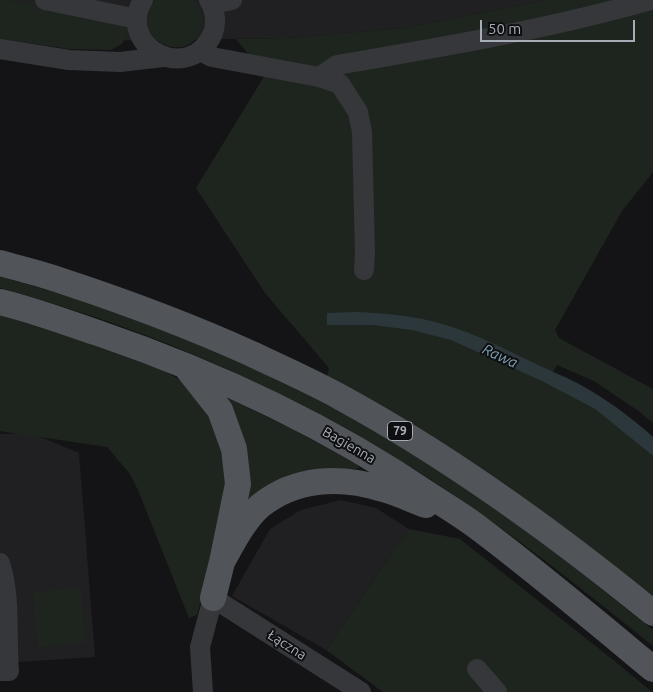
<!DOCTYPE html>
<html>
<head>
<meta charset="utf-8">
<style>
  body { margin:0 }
  #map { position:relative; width:653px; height:692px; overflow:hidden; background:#141416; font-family:Ubuntu,sans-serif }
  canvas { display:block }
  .scale { position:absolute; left:480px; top:20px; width:155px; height:22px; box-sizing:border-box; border:2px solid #a6adb6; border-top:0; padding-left:6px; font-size:15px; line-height:18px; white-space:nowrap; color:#a6adb6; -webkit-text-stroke:4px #0f0f11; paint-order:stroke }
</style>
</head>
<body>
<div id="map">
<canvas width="653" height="692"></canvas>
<div class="scale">50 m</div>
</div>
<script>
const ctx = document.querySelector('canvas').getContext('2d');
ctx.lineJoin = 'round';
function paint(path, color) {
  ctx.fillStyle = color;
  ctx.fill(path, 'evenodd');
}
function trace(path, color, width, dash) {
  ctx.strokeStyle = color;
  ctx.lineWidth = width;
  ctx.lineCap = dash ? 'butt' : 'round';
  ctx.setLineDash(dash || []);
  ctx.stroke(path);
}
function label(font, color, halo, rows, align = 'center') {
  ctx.font = font + ' Ubuntu,sans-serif';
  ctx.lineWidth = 4;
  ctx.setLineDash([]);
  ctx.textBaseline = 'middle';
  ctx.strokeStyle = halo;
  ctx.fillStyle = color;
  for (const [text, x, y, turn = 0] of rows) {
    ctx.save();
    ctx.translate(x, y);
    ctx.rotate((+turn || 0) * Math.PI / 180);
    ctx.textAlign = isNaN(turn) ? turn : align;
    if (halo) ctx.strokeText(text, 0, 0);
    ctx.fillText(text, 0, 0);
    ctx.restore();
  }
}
const built = new Path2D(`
  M0,0h547l-143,28 -116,10 -200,3z
  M31,433l48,20 16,204 -77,5 -18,-8v-220z
  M341,500l35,8 33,21 -83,121 -94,-54 38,-67 31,-19z`);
const green = new Path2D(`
  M0,0h8l117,25 3,2v6l-6,11 -11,6 -41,-1 -70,-10z
  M156,0h38c6,7 10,16 8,25 -9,45 -79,14 -46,-25z
  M547,0h106v172l-31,39 -67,119 4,8 94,51v34l-13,-11 -46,-31 -37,-16 -10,18 48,26 58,47v141c-55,-42 -109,-87 -166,-125 -52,-35 -106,-65 -160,-96l2,-8 -64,-75 -69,-105 69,-113 -29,-36 52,-1 116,-10z
  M0,277c67,17 132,41 197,67 37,15 75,31 110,50 61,32 121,68 178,107 58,40 113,85 168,129v16c-73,-59 -145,-116 -223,-167 -37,-24 -77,-44 -116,-64 -29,-15 -57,-32 -87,-46 -72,-33 -150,-60 -227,-81z
  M0,315l87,27 78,29 15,9 22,24 15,28 11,54 -6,36 -25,93 -8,3 -51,-128 -8,-16 -23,-27 -107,-16z
  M223,397l7,2 62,30 65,35 2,4 -2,1 -26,-1 -83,35z
  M409,529l51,10 152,120 40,33h-269l-57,-42z
  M81,588l4,55 -47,4 -5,-55z`);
const water = new Path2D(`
  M356,312c30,1 61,4 90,13 30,9 59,24 88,38 14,7 30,13 45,21 26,14 52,33 74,53v19l-58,-47 -53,-28 -91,-41 -39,-10 -39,-5h-46v-12z`);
const minor = new Path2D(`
  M45,0l92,19
  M143,0c-28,47 47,86 70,33 4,-10 2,-24 -4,-33
  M212,4l20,-4
  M0,49l69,11 51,2 43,-5
  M200,51l12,6 107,20
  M364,270l1,-17 -3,-121 -4,-20 -18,-28 -21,-7 18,-12c105,-18 212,-36 314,-65
  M0,563c11,34 6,72 9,108h-9
  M477,669l20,23
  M203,692l-3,-45 13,-49 148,94`);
const major = new Path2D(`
  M0,263c21,6 42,11 62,18 64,21 128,45 190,73 29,14 59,27 88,43 112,61 215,136 313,216
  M0,302c33,8 65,20 98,31 117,40 230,93 333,163 15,10 30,19 45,30 60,45 118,94 177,143
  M186,367l34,43 14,39 4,35 -16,78 -9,36
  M222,562c10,-18 22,-42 38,-56 36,-29 81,-30 123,-17 15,4 29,11 43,16`);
const shields = [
  [400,431,25]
];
const shieldNames = [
  ["79",400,431]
];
const streetNames = [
  ["Bagienna",349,445,30],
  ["Łączna",287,645,32]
];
const waterNames = [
  ["Rawa",500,356,25]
];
paint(built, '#202023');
paint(green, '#1e251e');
paint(water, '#2c373b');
trace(minor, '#35373a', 20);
trace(major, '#515459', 26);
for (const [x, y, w] of shields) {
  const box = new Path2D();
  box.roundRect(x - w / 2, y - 9.5, w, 19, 4);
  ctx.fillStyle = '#0f0f11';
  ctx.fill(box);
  trace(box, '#a6adb6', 1);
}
label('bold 12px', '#a6adb6', null, shieldNames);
label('14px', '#a6adb6', '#0f0f11', streetNames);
label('italic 15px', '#7da1b0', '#0f0f11', waterNames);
</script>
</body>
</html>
